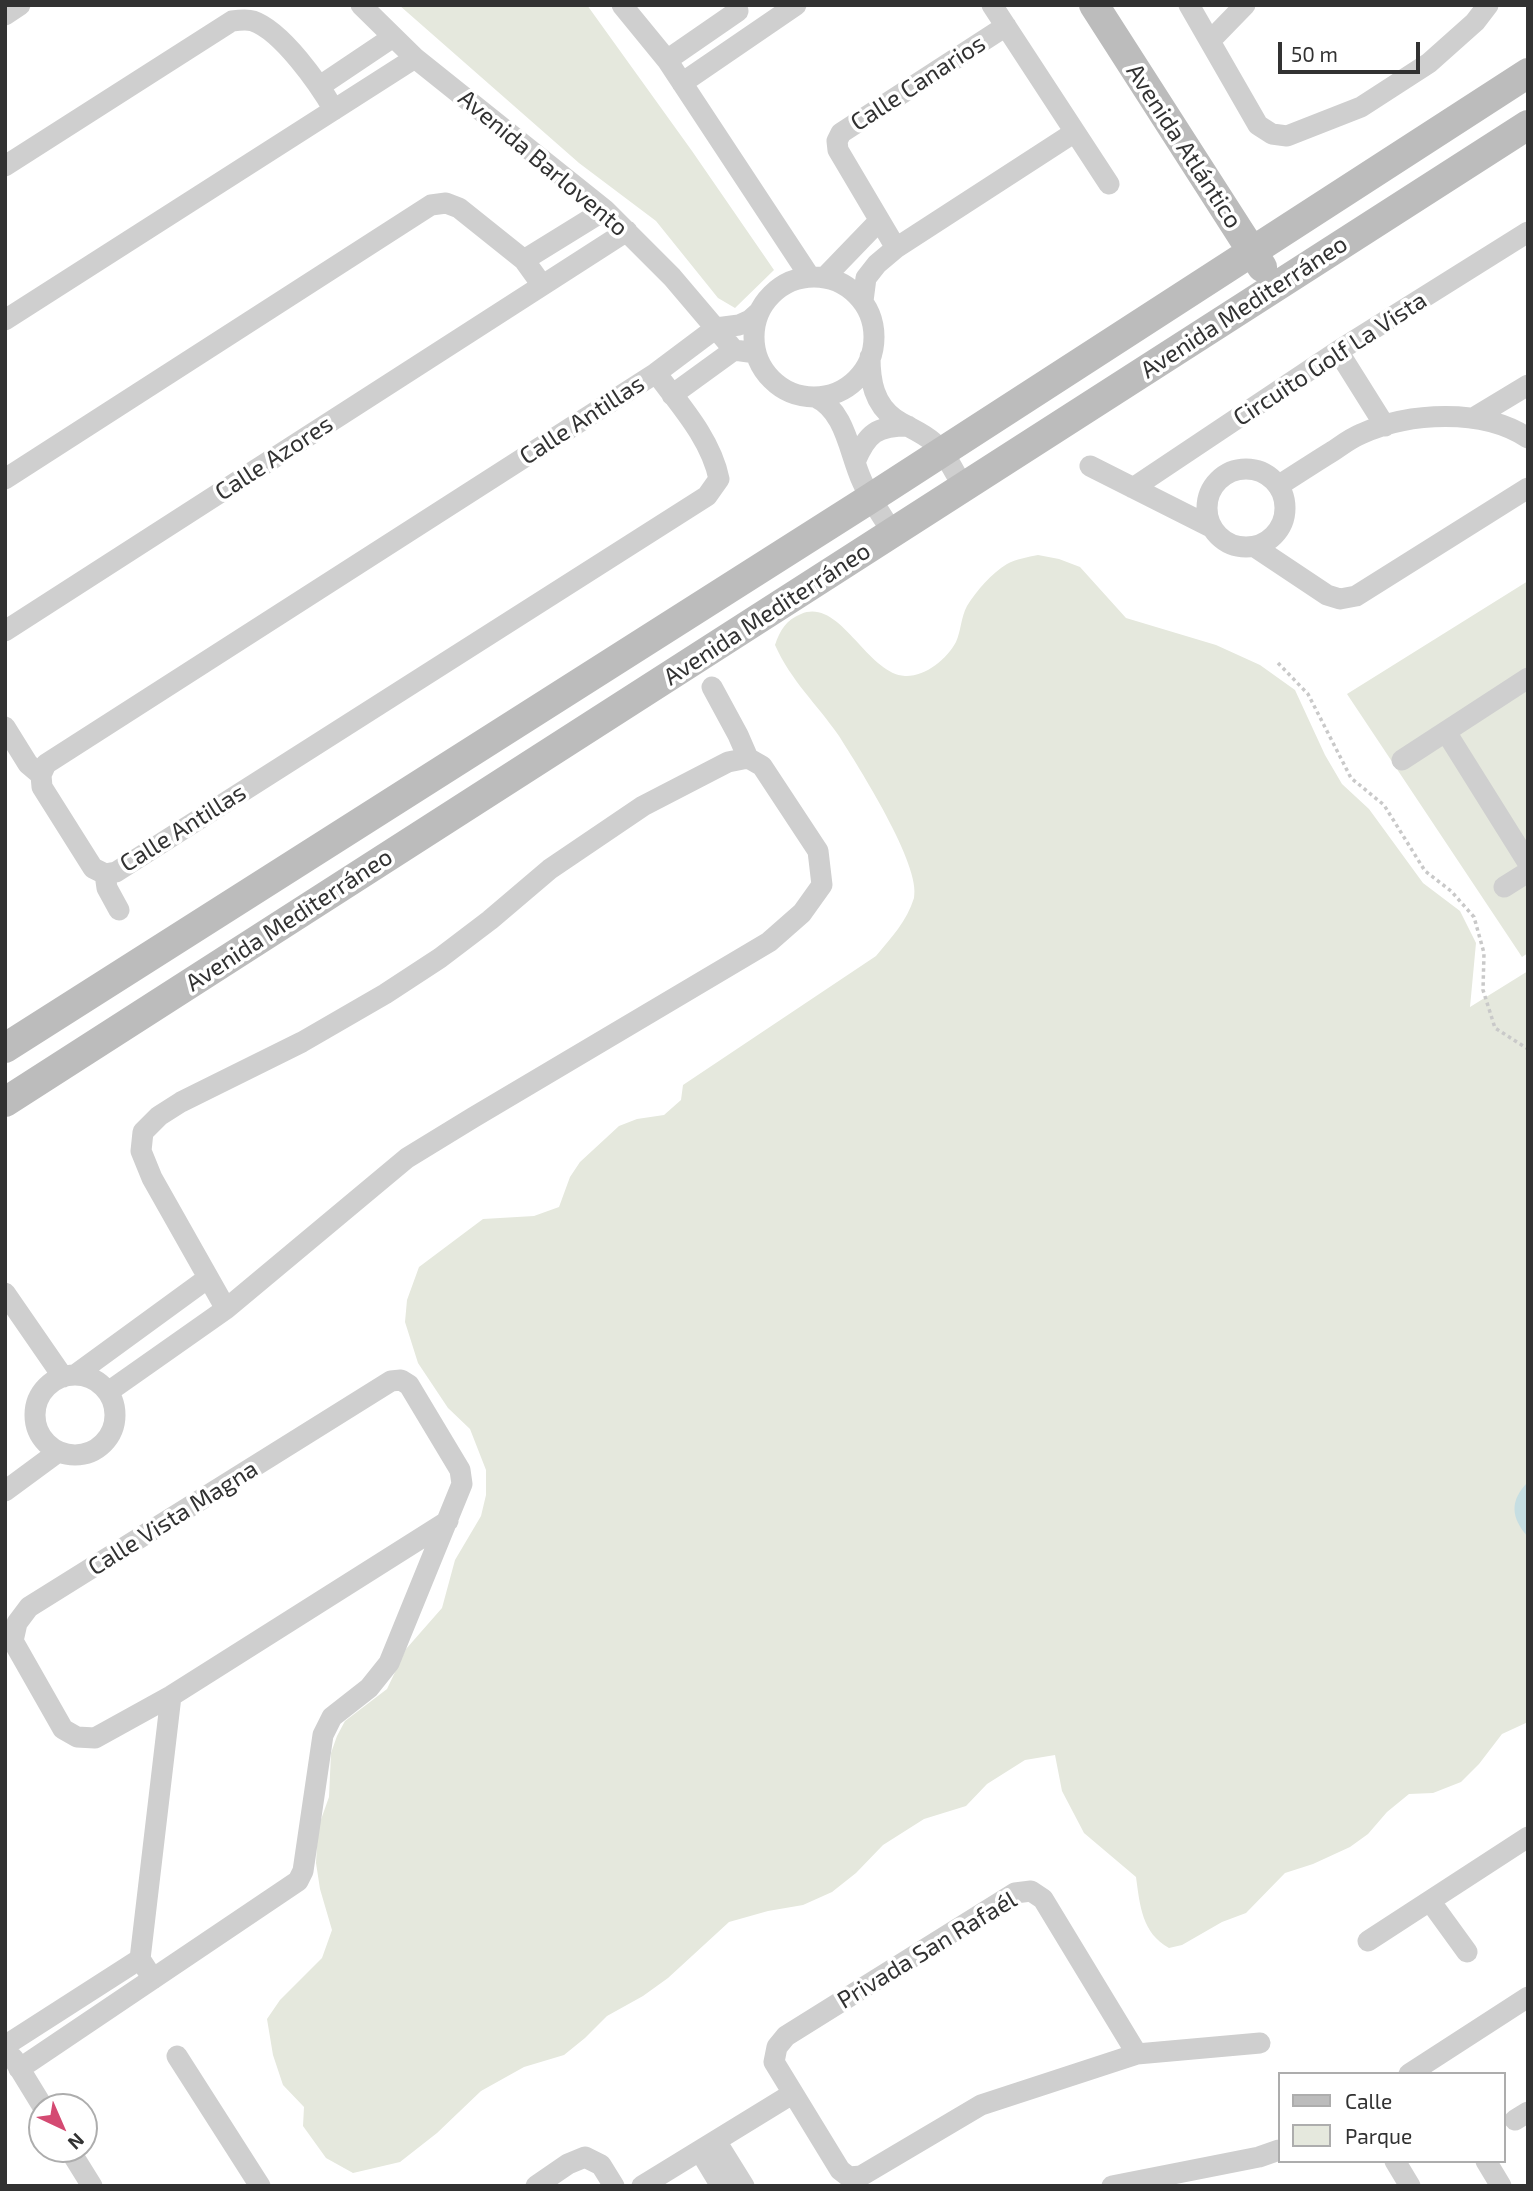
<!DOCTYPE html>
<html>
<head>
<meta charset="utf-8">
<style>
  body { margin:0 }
  #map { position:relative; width:1533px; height:2191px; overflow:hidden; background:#fff; font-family:"Exo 2",sans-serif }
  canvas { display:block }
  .frame { position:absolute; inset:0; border:7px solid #323232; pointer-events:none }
  .legend { position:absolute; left:1278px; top:2072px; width:228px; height:91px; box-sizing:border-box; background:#fff; border:2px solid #adadad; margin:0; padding:9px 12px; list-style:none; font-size:21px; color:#323232 }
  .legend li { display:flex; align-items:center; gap:14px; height:35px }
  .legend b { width:35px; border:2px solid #adadad }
  .north { position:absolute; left:28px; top:2093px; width:70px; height:70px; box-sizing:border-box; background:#fff; border:2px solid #adadad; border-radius:50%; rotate:136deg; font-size:19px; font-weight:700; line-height:28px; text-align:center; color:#323232 }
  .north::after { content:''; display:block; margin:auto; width:24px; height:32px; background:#d44a72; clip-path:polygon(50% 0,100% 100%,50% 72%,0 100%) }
  .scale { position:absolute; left:1278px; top:42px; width:142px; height:32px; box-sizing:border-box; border:4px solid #323232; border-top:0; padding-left:9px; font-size:21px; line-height:24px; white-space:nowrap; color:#323232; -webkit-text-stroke:5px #fff; paint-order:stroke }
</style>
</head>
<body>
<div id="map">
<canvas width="1533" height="2191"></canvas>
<div class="frame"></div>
<ul class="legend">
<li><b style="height:9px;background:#bcbcbc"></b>Calle</li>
<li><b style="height:19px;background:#e5e8dd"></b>Parque</li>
</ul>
<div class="north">N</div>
<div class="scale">50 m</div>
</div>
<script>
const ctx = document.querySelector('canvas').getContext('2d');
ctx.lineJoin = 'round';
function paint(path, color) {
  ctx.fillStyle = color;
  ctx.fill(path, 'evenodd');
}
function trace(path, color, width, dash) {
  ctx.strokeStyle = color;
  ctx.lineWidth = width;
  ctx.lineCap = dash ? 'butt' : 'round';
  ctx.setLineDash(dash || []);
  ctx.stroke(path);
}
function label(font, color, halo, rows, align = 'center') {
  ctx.font = font + ' "Exo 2",sans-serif';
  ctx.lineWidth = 7;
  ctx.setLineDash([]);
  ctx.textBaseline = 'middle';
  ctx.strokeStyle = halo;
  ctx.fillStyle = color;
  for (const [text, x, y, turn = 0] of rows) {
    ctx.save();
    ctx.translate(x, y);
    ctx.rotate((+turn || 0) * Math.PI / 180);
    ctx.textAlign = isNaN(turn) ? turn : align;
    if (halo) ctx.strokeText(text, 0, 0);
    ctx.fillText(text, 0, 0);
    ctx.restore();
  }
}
const green = new Path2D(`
  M399,5h188l105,146 82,119 -39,38 -17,-10 -62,-77 -77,-58z
  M1038,555l21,4 21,8 46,51 90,27 44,20 35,25 30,65 17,29 27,25 54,74 37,28 16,32 -6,64 58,-36v751l-26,12 -23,30 -18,18 -28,11 -24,1 -22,18 -19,22 -18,13 -37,17 -28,9 -39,40 -24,9 -40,23 -13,3c-27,-15 -29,-42 -33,-71l-52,-44 -22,-42 -7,-36 -30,5 -38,24 -21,22 -42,13 -41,26 -27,28 -24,19 -29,13 -35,6 -39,11 -61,56 -25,18 -36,20 -22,22 -21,17 -40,12 -43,24 -44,42 -37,29 -47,11 -27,-15 -23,-32 1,-19 -21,-22 -10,-30 -6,-36 13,-19 42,-42 10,-28 -12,-41 -4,-26 2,-35 11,-31 2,-44 6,-17 8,-15 42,-32 19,-40 36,-41 13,-48 26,-44 5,-21v-25l-16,-41 -22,-21 -30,-45 -13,-41 2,-22 12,-33 64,-48 51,-3 25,-9 11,-30 10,-15 39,-36 18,-7 27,-4 17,-15 2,-15 193,-129c15,-18 31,-35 38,-58 8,-32 -56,-132 -75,-162 -22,-32 -48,-55 -64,-91 5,-15 11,-25 26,-31 39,-17 66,60 104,62 20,1 42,-17 51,-34 5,-11 5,-25 11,-36 9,-15 25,-33 40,-42 9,-5 21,-7 31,-9z
  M1528,581v372l-6,4 -175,-263z`);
const water = new Path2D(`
  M1528,1482v55c-17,-19 -19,-36 0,-55z`);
const path = new Path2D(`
  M1278,663l30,31 43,84 33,27 41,66 26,20 23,26 10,36 -1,37 12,38 33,21`);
const street = new Path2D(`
  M361,5l54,53 190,152 67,67 62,73 22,3
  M622,5l45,55 143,217
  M992,5l117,179
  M1189,5l69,120 14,9 15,2 74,-29 68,-44 46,-41 13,-17
  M5,15l15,-10
  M1210,41l35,-36
  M667,60l71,-49
  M682,83l114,-78
  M320,86l73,-49
  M5,166l227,-145c7,-1 15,-2 21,0 29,10 66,63 81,89
  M896,248l-58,-98 -1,-9 4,-8 165,-107
  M524,260l81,-50
  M754 337a60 60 0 1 1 120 0a60 60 0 1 1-120 0Z
  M824,278l55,-57
  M863,301l3,-23 11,-14 19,-16 179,-116
  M5,320l410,-262
  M1338,351l47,75
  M870,357c0,24 4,47 25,62 12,8 27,13 38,23 13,11 21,30 30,44
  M656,373c24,32 55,66 63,106l-12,17 -591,376 -11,2 -12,-6 -51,-81 -1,-12 5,-11 610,-391 60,-45 23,-3 11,-5 10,-9
  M672,395l62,-45
  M815,397c31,14 34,56 47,84 8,18 20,35 31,52
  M1475,417l53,-32
  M855,462c12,-29 22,-36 53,-36
  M1090,466l121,61
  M1207 508a39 39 0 1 1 78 0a39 39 0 1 1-78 0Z
  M5,479l426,-274 15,-2 13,5 65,52 18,25
  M1278,486c19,-12 37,-24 55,-35 9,-6 18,-13 28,-17 48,-22 122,-26 167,4
  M1133,488l205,-137 190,-119
  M1255,547l72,48 13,4 16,-3 172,-108
  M5,631l622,-400
  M712,687l26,48 10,23
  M5,727l23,37 13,11
  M1446,732l82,131
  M1402,760l126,-82
  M105,874l2,14 12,22
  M1504,887l24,-15
  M5,1293l58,84
  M35 1415a40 40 0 1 1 80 0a40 40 0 1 1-80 0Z
  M75,1375l133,-97
  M108,1392l118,-83 181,-151 67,-41 295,-175 33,-29 20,-28 -4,-34 -56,-85 -14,-8 -20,4 -85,44 -93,63 -60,51 -50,38 -55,36 -83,48 -121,60 -22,14 -16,16 -2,19 11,27 74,131
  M5,1491l53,-39
  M1430,1901l37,51
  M1368,1941l160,-104
  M153,1979l-13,-20 31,-263
  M6,2045l134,-86
  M1137,2054l-94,-155 -12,-8 -16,2 -229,143 -9,11 -3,15 66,108 9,7 12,-1 120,-71 156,-51 123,-11
  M177,2056l83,130
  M13,2058l30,49
  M19,2069l279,-188 5,-10 20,-136 9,-18 37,-29 20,-25 73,-179 -2,-14 -51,-85 -8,-5 -10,1 -362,226 -12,16 -4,18 50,88 14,8 18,1 76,-42 277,-175
  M1409,2074l119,-77
  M1515,2120l13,-8
  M716,2141l28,45
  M69,2149l23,37
  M700,2151l21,35
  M1395,2161l15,25
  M1486,2161l15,25
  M536,2186l32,-22 17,-7 16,8 13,21
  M642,2186l150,-92
  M1112,2186l147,-29 20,-7`);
const secondary = new Path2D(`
  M1094,5l168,262
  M5,1048l866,-550 657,-425
  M5,1102l1523,-977`);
const streetNames = [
  ["Calle Canarios",918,83,-33],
  ["Avenida Atlántico",1184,146,57],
  ["Avenida Barlovento",543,163,40],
  ["Avenida Mediterráneo",1244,307,-33],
  ["Circuito Golf La Vista",1330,359,-33],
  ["Calle Antillas",582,420,-33],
  ["Calle Azores",274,458,-33],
  ["Avenida Mediterráneo",767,614,-33],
  ["Calle Antillas",183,828,-32],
  ["Avenida Mediterráneo",289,920,-33],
  ["Calle Vista Magna",173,1518,-32],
  ["Privada San Rafaél",927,1950,-31]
];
paint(green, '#e5e8dd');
paint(water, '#c6dee2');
trace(path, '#c9c9c9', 3.5, [3.5, 3.5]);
trace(street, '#cfcfcf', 21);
trace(secondary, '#bcbcbc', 30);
label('24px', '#323232', '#fff', streetNames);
</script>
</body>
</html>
